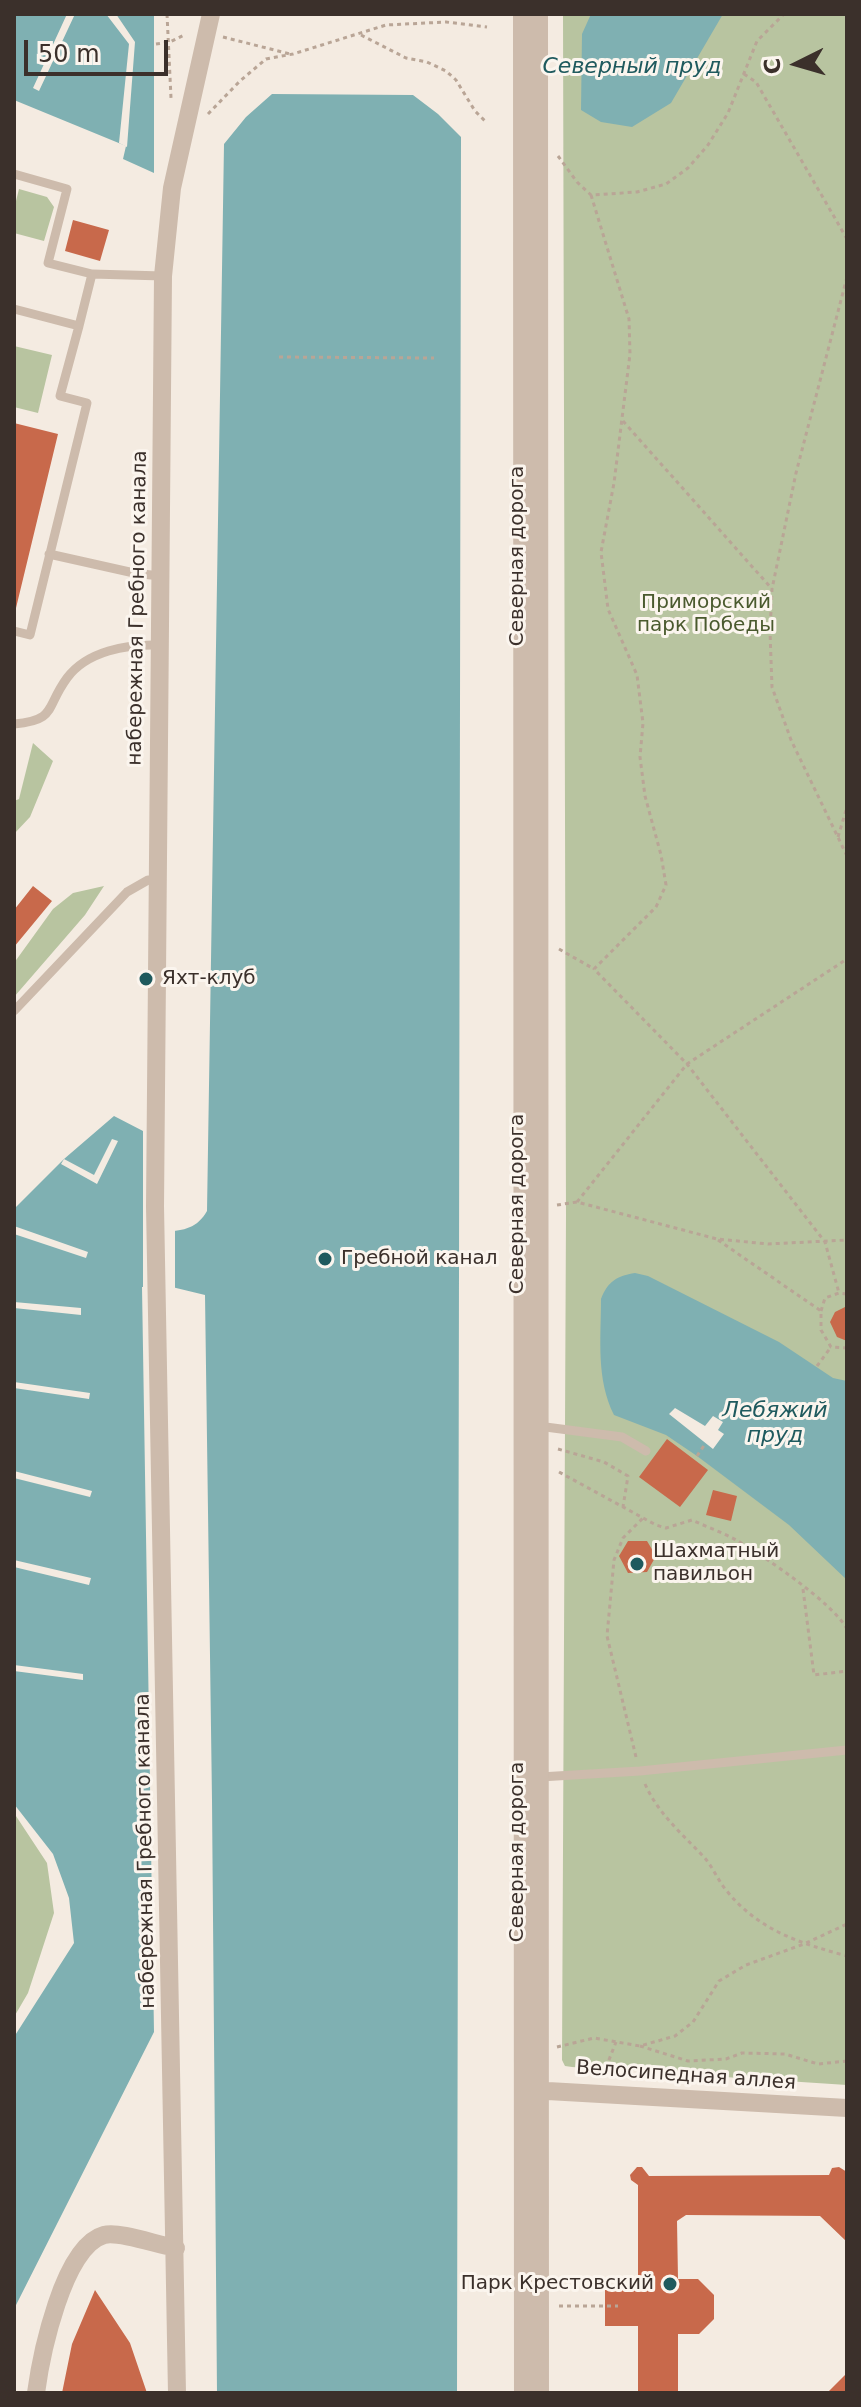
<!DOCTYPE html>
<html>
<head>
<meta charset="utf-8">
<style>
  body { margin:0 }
  #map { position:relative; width:861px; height:2407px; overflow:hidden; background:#f4ebe1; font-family:"DejaVu Sans",sans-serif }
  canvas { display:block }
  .frame { position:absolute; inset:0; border:16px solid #3b302b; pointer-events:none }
  .north { position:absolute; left:757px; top:24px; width:80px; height:80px; -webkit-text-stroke:6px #fbf5ee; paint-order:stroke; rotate:265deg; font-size:22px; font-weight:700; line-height:32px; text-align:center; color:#3b302b }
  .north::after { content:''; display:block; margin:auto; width:28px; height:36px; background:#3b302b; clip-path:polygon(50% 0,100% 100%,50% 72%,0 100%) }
  .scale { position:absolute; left:24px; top:40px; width:144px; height:36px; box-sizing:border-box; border:4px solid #3b302b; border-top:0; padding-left:10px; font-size:24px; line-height:28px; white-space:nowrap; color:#3b302b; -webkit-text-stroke:6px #fbf5ee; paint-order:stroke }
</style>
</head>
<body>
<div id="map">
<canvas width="861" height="2407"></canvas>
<div class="frame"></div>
<div class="north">С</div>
<div class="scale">50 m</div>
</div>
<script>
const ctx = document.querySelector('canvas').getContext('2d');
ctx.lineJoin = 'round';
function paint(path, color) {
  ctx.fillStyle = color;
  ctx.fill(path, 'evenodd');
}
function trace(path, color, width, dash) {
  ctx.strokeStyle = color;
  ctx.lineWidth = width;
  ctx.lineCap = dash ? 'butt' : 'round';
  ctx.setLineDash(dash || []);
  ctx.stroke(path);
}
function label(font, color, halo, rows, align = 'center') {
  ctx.font = font + ' "DejaVu Sans",sans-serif';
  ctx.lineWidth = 6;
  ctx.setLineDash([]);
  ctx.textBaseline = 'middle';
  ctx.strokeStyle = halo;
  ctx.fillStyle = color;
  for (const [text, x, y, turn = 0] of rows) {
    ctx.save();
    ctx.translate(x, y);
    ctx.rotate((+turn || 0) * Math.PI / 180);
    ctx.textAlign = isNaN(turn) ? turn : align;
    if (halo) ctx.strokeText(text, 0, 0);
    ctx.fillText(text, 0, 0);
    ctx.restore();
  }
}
const green = new Path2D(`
  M563,14h284v2071l-275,-18 -7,-1 -3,-6 4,-846z
  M19,189l28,8 7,10 -10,34 -30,-8v-24z
  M14,346l38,9 -14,58 -24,-6z
  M33,743l20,18 -23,56 -16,17v-33l5,-2z
  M104,886l-19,29 -71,82v-34l39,-54 20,-16z
  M14,1813l33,50 7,50 -26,80 -14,24z`);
const water = new Path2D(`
  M14,14h140v159l-31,-14 3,-13 -112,-46z
  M591,14h132l-52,89 -39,24 -31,-5 -20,-12 1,-76z
  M272,94l141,1 25,19 23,23 -4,2256h-240l-5,-593 -7,-505 -33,-8h-30l12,745 -140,277v-272l60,-94 -5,-45 -16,-44 -39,-50v-595l50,-50 50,-43 29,15v99c25,1 50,6 64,-19l17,-1067 22,-27z
  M635,1273l13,3 131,66 54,36 14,3v199l-58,-55 -92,-69 -31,-21 -52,-20c-18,-36 -13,-76 -13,-116 7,-18 16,-23 34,-26z`);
const pier = new Path2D(`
  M67,14h8l-36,77 -6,-3z
  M106,14h10l19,28 -8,105 -8,-4 10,-99z
  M112,1139l6,2 -21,43 -36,-20 3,-5 30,16z
  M143,1206l4,1v19h28v66l-29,-1 1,18h-4z
  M14,1226l74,26 -2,6 -72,-24z
  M14,1302l67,6v7l-67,-7z
  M14,1382l76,11 -1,6 -75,-11z
  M675,1408l30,18 8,-10 10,6 -5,8 6,4 -11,15 -44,-35z
  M14,1471l78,20 -2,6 -76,-19z
  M14,1560l77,18 -2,7 -75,-18z
  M14,1665l69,9v6l-69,-9z`);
const building = new Path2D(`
  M73,220l36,10 -9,31 -35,-10z
  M14,423l44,11 -42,174 -2,-1z
  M33,886l19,15 -38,46v-37z
  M845,1307h2v34l-10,-4 -7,-15 5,-10z
  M667,1439l41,31 -28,37 -41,-30z
  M713,1490l24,6 -6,25 -25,-6z
  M628,1541h19l9,15 -9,16 -19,1 -9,-17z
  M637,2167h5l7,9 180,-1 3,-7 7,-1 8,5v70l-27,-26 -134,-1 -9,6 1,58h20l16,16v24l-15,15h-21v59h-40v-67h-33v-36l33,-1v-104l-7,-5 -1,-5z
  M95,2290l35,53 17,50h-85l10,-49z
  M847,2373v20h-20z`);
const path = new Path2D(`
  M167,14l4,84
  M361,35l45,23 21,4 19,9 10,9 19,31 12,12
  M223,37l67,17
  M156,44l14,-2 16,-8
  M744,74l12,8 91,157
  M208,114l32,-33 26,-22 27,-5 93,-29 60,-3 41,5
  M558,156l19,26 14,13 46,-3 29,-8 22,-16 20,-23 20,-32 29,-72 27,-27
  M591,195l38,124 1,35 -16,129 -13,69 7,57 29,66 6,48 -3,34 5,39 16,59 5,30 -10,22 -62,62 93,95 138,178 14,51
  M847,277l-51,196 -24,116 -2,43 2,55 19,53 56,116
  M279,357l155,1
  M623,421l149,168
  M838,837l9,-30
  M559,949l35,20
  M577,1202l110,-138 160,-105
  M557,1205l20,-3 140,37 51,5 79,-4
  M718,1240l103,71v19l10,17 16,1
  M821,1311l4,-13 14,-5 8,1
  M817,1366l14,-19
  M558,1449l46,13 24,14 -5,31
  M697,1456l8,-12
  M559,1472l97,53 10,3 26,-8c15,7 32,13 46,21 27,16 95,62 109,88
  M803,1589l11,86 33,-4
  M636,1757l-29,-121 7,-76 9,-22 20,-20
  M645,1784c13,29 35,48 57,71 10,10 15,24 24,35 32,40 73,53 121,66
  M640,2046l48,15 38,-2 16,-6 43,1 33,10 29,-3
  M557,2047l37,-9 46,8 35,-10 18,-14 26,-41 27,-16 58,-21 43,-20
  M603,2075l13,-33
  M559,2306h59`);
const service = new Path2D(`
  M14,174l53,15 -19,74 44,11
  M14,309l65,17 13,-52 71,2
  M49,554l85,19 26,3
  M14,631l16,4 57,-232 -27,-7 19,-70
  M14,724c43,-4 31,-16 53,-46 20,-27 60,-34 92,-33
  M14,1011l113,-119 21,-12h9
  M538,1426l84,11 24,14
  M540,1777l100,-6 207,-21`);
const minor = new Path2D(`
  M522,14l1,2379
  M539,14l1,2379
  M530,2090l317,18
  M36,2393c5,-37 27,-147 68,-158 16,-4 53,10 72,13
  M177,2393l-22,-1187 8,-930 9,-88 39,-174`);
const markers = [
  [146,979,8,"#1f5a5e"],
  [325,1259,8,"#1f5a5e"],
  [637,1564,8,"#1f5a5e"],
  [670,2284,8,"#1f5a5e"]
];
const streetNames = [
  ["Северная дорога",518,556,-90],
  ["набережная Гребного канала",138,608,-89],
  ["Северная дорога",518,1204,-90],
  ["набережная Гребного канала",146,1851,-91],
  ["Северная дорога",518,1852,-90],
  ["Велосипедная аллея",686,2076,4]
];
const parkNames = [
  ["Приморский",706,603],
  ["парк Победы",706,626]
];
const poiNames = [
  ["Яхт-клуб",162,979],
  ["Гребной канал",341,1259],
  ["Шахматный",653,1552],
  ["павильон",653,1575],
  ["Парк Крестовский",654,2284,"right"]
];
const waterNames = [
  ["Северный пруд",632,67],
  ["Лебяжий",775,1411],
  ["пруд",775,1436]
];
paint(green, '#b8c4a0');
paint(water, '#7fb0b2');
paint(pier, '#f4ebe1');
paint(building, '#c8694b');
trace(path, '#b9a596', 3, [4, 4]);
trace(service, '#cdbbac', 9);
trace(minor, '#cdbbac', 18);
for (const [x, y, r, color] of markers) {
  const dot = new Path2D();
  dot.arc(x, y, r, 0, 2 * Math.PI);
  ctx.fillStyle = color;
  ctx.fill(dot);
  trace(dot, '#fbf5ee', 3);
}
label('20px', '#3b302b', '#fbf5ee', streetNames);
label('20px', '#4a5a2e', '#fbf5ee', parkNames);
label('20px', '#3b302b', '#fbf5ee', poiNames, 'left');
label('italic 22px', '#1f5a5e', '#fbf5ee', waterNames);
</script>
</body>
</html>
